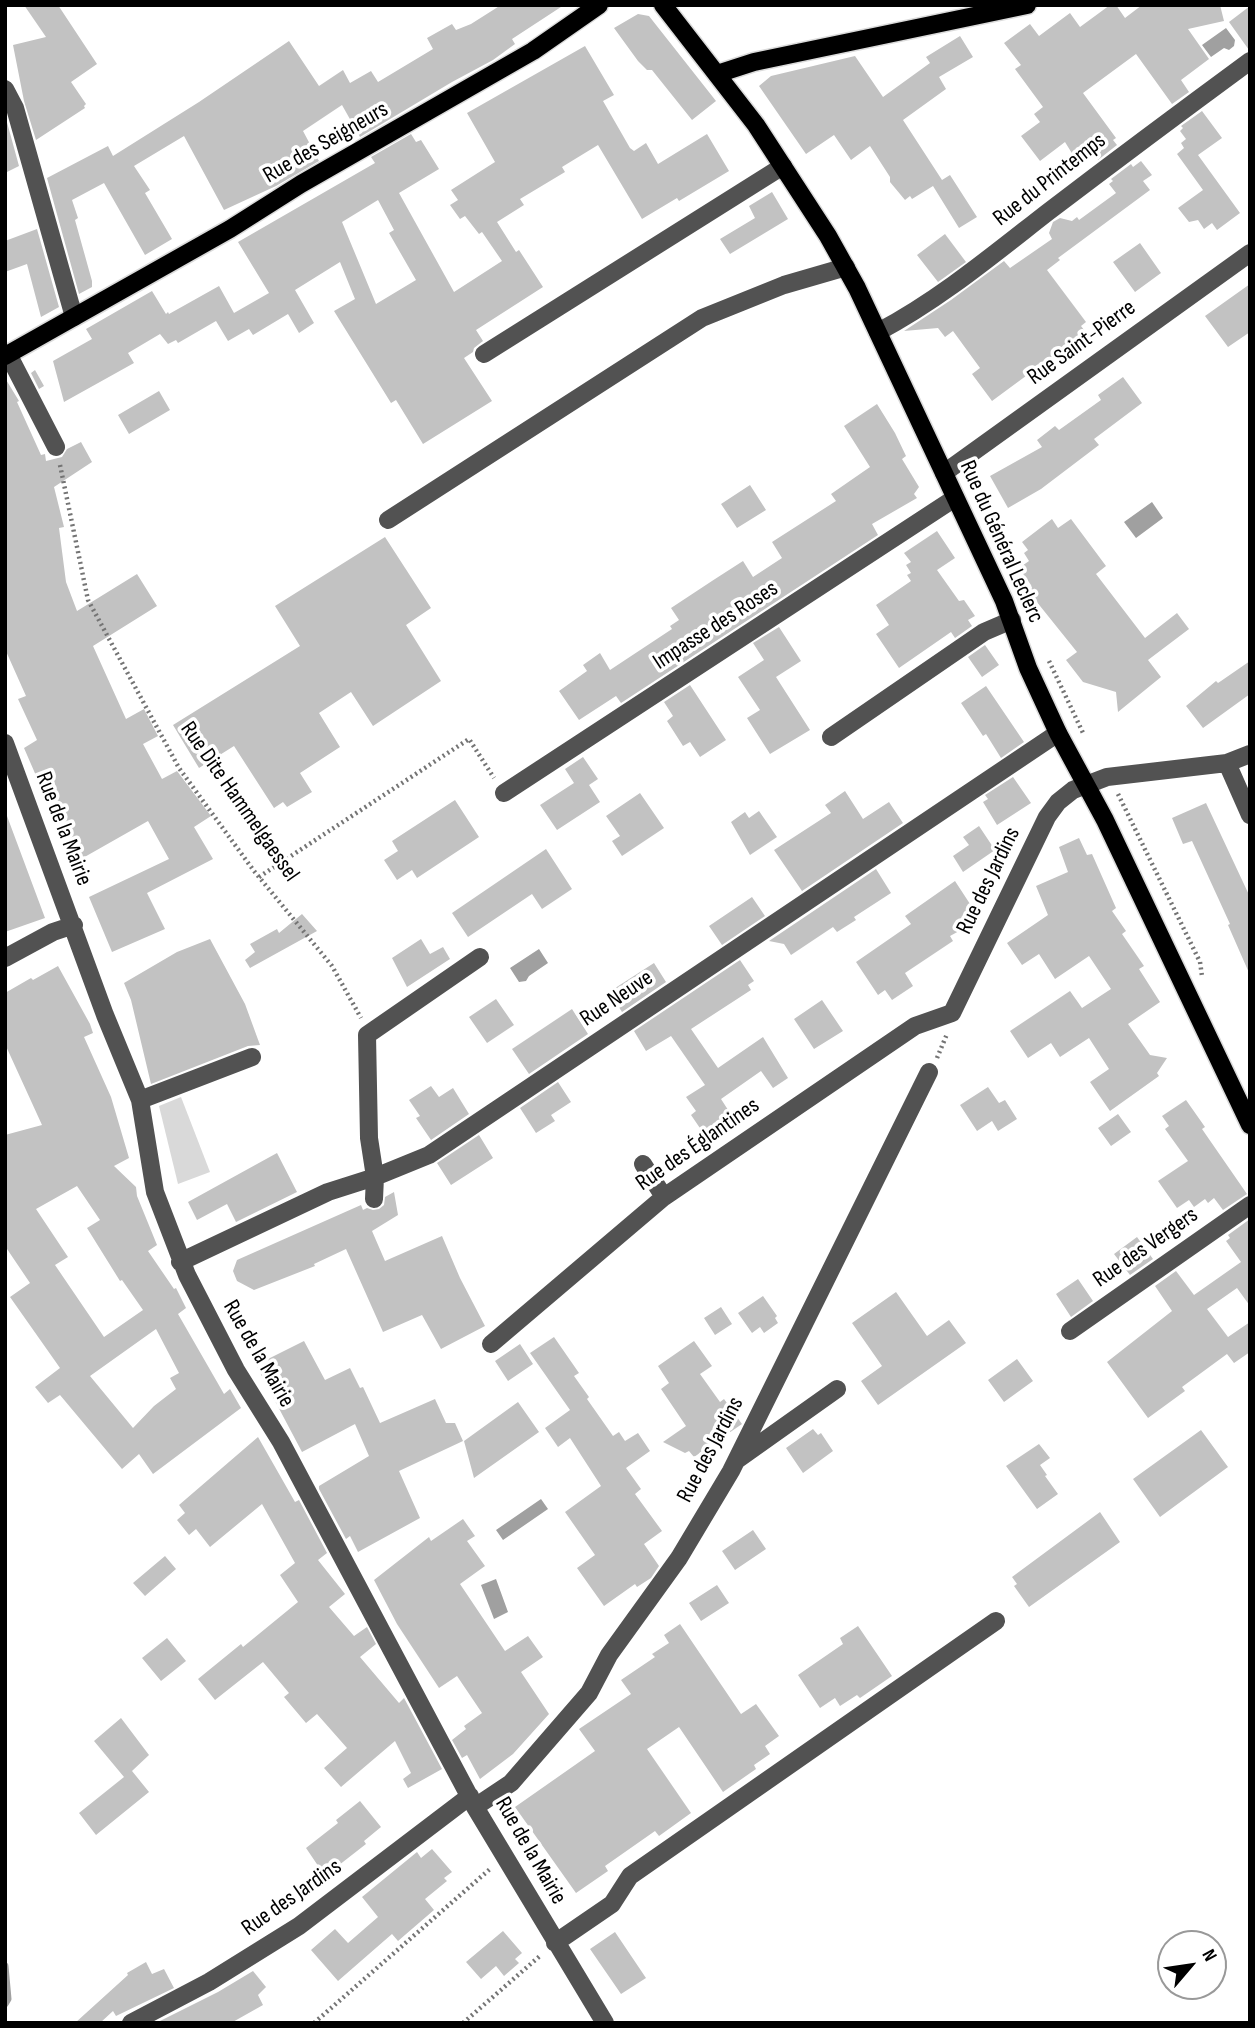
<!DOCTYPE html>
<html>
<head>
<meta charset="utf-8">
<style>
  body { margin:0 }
  #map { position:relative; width:1255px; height:2028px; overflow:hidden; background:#fff; font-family:"Sofia Sans Condensed",sans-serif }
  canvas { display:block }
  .frame { position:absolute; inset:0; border:7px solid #000; pointer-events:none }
  .north { position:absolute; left:1157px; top:1930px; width:70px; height:70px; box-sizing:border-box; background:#fff; border:2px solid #999; border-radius:50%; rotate:61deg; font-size:19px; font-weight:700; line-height:28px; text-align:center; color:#000 }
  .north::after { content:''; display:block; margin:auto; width:24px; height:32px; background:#000; clip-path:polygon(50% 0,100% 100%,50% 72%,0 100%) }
</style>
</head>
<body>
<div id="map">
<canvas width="1255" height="2028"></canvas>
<div class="frame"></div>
<div class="north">N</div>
</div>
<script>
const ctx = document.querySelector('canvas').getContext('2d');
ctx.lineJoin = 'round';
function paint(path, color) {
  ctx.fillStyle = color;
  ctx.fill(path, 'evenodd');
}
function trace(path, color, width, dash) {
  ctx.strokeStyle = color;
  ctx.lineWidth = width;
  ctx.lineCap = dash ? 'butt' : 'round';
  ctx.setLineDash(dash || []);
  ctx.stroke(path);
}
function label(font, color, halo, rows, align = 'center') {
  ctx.font = font + ' "Sofia Sans Condensed",sans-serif';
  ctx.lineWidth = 7;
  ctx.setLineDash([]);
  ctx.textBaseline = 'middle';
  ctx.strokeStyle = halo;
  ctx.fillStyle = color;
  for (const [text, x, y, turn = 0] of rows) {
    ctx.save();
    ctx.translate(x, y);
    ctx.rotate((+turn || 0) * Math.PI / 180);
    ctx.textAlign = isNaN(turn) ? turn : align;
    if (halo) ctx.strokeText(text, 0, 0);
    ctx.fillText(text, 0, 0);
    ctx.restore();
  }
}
const green = new Path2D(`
  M181,1097l29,75 -32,12 -19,-78z`);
const water = new Path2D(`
  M1226,28l9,12 -1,6 -5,4 -5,-2 -13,9 -9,-12z
  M1152,502l11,16 -27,20 -12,-16z
  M539,949l9,14 -19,13 -3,5 -7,1 -9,-14z
  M541,1499l7,10 -45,31 -7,-10z
  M496,1579l12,33 -14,7 -13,-34z`);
const stream = new Path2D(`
  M5,1966l3,33 -3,5`);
const building = new Path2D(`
  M24,5h34l39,59 -26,18 15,22 -2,2 1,2 -49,32 -12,-39 -11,-56 33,-8z
  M501,5h63l-52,34 3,5 -22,16 -41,22 -92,55 -18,-32 -39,26 16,30 -43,25 -52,24 -40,-74 -50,30 16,24 -5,3 27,46 -27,16 -41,-72 -32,17 6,18 -3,2 17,61v6l-13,7 -32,-116 61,-32 5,10 86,-54 90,-61 30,45 24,-16 7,13 21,-12 7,11 55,-33 -6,-11 25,-14 4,6 15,-6z
  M1110,5h6l9,13 17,-13h78l4,16 -36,8 21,30 -28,21 8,12 -17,12 -36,-50 -53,39 33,45 -3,2 4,5 -19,15 -6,-10 -10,8 -5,-6 -4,3 -8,-13 -25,19 -19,-25 19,-14 -6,-8 9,-7 -28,-38 6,-4 -17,-22 26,-19 9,12 31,-23 10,14z
  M1250,6v44h-1l-20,-28z
  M638,14l11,2 67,85 -24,19 -40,-50h-5l-9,-9 -24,-33z
  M960,36l13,21 -34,20 7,12 -43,31 39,60 8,-5 27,42 -18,11 -26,-42 -21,13 -2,-3 -5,4 -15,-18v-5l-20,-31 -19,14 -17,-25 -28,19 -47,-68 12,-10 84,-20 28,41 47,-34 -4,-6z
  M585,46l29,49 -11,6 27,47 4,3 12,-8 12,21 49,-30 22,37 -50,30 -2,-3 -35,21 -44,-74 -36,22 3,5 -45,27 4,6 -27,17 19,30 3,-2 24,37 -67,43 7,11 -9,7 -1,4 -9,6 28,43 -69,43 -27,-44 -5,3 -57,-92 21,-12 -15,-37 -45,28 19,33 -15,10 -11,-19 -35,21 -4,-6 -21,12 -12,-20 -38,22 -2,-3 -8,4 -8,-10 -32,19 6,10 -70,39 -11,-41 39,-22 -6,-10 66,-38 14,23 2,-2 1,2 50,-28 15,27 35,-20 -31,-51 137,-79 -4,-6 40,-23 5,8 5,-2 18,29 -40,24 55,99 48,-31 -20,-29 -3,2 -14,-18 -5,3 -10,-14 8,-5 -7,-10 44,-28 -28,-49zM378,200l16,30 -5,3 27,47 -40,24 -34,-82z
  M1202,111l20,27 -24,17 42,58 -23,17 -5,-7 -8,6 -6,-9 -9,2 -11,-14 25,-18 -26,-36 7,-6 -3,-5 5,-4 -6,-8 3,-3 -2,-2z
  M5,115l14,51 -14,7z
  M1141,161l11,14 -9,6 7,9 -92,68 2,2 -13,10 39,52 -5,4 10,13 -33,25 -5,-8 -61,45 -20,-27 8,-6 -27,-37 -8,6 -7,-9 -34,3 47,-31 53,-39 6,7 42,-29 -3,-6 4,-11 7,-4 12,3 5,-4 2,3 37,-27 -7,-9 4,-3 -2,-2 20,-15 2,3z
  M772,192l16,27 -58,35 -10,-15 35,-21 -6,-12z
  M37,229l22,78 -18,10 -14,-53 -22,8v-31z
  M945,234l21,28 -28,20 -21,-27z
  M1140,243l21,30 -26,19 -22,-30z
  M1250,284v48l-22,15 -23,-31z
  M35,370l9,16 -5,3 -8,-16z
  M1123,377l19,26 -48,36 5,6 -58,44 -33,19 -18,-32 52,-29 -5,-7 18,-14 4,4 42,-30 -3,-5z
  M5,378l14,23 -2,1 24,53 4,-1 1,7 16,-4 5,-8 14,-7 11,20 -38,25 10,40 -5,1 7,54 11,29 60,-37 20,32 -64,40 33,73 18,-10 14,27 -15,8 19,35 15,-8 34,45 -17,11 19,32 -66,34 18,36 -53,23 -23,-55 80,-38 -21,-38 -74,42 -50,-115 13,-8 -19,-41 8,-3 -21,-47z
  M159,391l11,19 -41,24 -11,-19z
  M877,404l18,29 11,23 -4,3 17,28 -5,7 3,4 -45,26 6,11 -257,168 -5,-7 -37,24 -20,-29 28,-20 -4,-6 17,-12 10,17 62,-41 -2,-3 9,-6 -8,-12 44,-29 28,-18 10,16 29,-19 -10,-16 64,-41 -5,-7 39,-27 -26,-41z
  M750,485l16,25 -29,18 -16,-24z
  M1052,519l6,9 13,-9 35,47 -10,8 49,64 32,-25 12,16 -41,31 13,17 -43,35 -2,-20 -33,-10 -17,-22 11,-8 -49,-61 4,-3 -1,-3 -12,-17 10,-7 -5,-8 4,-3 -6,-8z
  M937,531l18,27 -18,12 22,31 5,-1 11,16 -7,4 4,6 -17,12 -4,-6 -52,36 -23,-34 13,-9 -13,-20 35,-24 -4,-6 4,-2 -5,-8 5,-3 -7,-9z
  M385,537l46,71 -25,17 35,56 -68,45 -22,-34 -32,21 21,34 -40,26 12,19 -25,15 -4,-5 -9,6 -40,-62 -35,22 -26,-43 127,-79 -25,-40z
  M779,627l22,34 -25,16 34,53 -40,24 -23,-36 13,-8 -22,-33 26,-17 -11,-17z
  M985,645l14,20 -17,12 -14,-20z
  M1250,661v33l-47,34 -17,-22 30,-25 2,2 3,-2z
  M690,685l36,55 -26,17 -10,-15 -7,4 -16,-25 6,-5 -9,-14z
  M986,686l38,56 -23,16 -15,-24 -3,2 -22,-33z
  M583,757l15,22 -9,6 11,17 -43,28 -17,-25 34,-22 -9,-14z
  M1013,777l18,26 -34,22 -14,-23 5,-3 -3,-4z
  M845,791l18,28 26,-17 14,21 -101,68 -28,-41 57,-37 -6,-8z
  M640,793l24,35 -42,28 -10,-15 8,-5 -14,-20z
  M455,800l24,37 -62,41 -5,-8 -15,10 -13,-20 14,-9 -6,-10z
  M1206,803l44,94v78l-22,-50 2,-1 -38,-83 -9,3 -11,-26z
  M759,811l18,26 -27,18 -19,-33 14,-10 4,6z
  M5,816h2l38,102 -40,14z
  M979,826l16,24 -32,22 -10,-16 16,-11 -6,-8z
  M1079,838l8,17 5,-1 24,54 -4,3 14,20 -4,3 22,32 -5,3 21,33 -32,22 22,31 17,3 -10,15 2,3 -49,35 -20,-29 19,-13 -20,-31 -29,19 -9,-14 -23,15 -18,-27 60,-40 12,17 29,-19 -22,-33 -34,23 -16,-25 -17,11 -15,-22 41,-28 -12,-29 32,-14 -9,-25z
  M546,849l26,40 -30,20 -10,-15 -64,43 -16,-24z
  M876,869l15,24 -37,24 2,3 -19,12 -4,-5 -42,28 -7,-11 -15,-3z
  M955,881l17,26 -11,23 -11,6 3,5 -48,32 8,13 -21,14 -7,-10 -7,5 -22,-33 55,-38 -6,-8z
  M752,897l13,19 -43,29 -13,-19z
  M302,914l15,17 -67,37 -5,-8 10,-8 -5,-8 27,-15 2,4z
  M210,939l35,65 15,41 -12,1 -97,38 -20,-84 -7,-17 53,-31z
  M421,939l9,15 13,-7 7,12 -43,28 -15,-29z
  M740,960l14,21 -6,4 3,5 -60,39 27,39 45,-31 25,41 -15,10 -12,-17 -40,28 11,17 -28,18 -13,-19 5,-4 -10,-14 19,-12 -34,-49 -25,15 -12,-20z
  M654,963l12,19 -44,30 -13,-20z
  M58,966l32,58 3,9 -9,4 27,60 18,61 -15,8 22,21 1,9 20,49 -9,6 26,38 2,-1 10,20 -8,6 46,80 6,-5 11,19 -88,66 -14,-20 -17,15 -62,-74 -12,8 -13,-16 25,-19 -50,-71 20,-14 -25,-37v-111l37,-10 -37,-81v-51l26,-15 2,2zM77,1186l23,34 -13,8 33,53 2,-1 21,30 -39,27 -49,-72 13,-8 -32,-48zM156,1329l23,44 -9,5 6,11 -22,17 -21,22 -43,-52z
  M496,999l18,26 -27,18 -18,-26z
  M822,1000l21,31 -29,18 -20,-30z
  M572,1009l16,25 -59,40 -17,-25z
  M558,1082l13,20 -20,13 4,6 -19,12 -16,-25z
  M431,1086l8,11 14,-9 16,26 -38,26 -15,-22 4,-2 -11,-16z
  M988,1087l11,16 6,-3 12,19 -19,12 -6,-10 -15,10 -17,-26z
  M1186,1100l19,27 -3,2 45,65 -24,16 -9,-12 -6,5 -3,-4 -11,8 -5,-7 -12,8 -19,-27 30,-20 -23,-32 4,-3 -7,-10z
  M1118,1114l13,18 -20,14 -13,-18z
  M479,1135l14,23 -42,27 -14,-22z
  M277,1153l20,39 -61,30 -9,-18 -30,16 -9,-18z
  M394,1192l4,23 -26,16 13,30 57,-25 18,42 25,48 -44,23 -19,-34 -39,17 -37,-83 -32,15 1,2 -61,24 -17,-9 -4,-10 4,-11 124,-55 2,5 4,-2 6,2 6,-1 5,-4 1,-8z
  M1250,1219v87l-13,-18 -30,21 21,28 22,-15v30l-16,11 -7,-9 -45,33 3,4 -37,27 -41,-56 65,-51 -17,-25 21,-15 18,24 47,-33 -15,-21 4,-3 -2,-3z
  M1137,1237l16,22 -23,16 -16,-21z
  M1078,1279l15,22 -22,16 -15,-23z
  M896,1292l31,44 22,-16 17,23 -88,62 -17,-24 21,-15 -30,-43z
  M763,1296l14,20 -2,2 3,5 -14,10 -4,-6 -8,6 -14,-20z
  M721,1307l11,17 -17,11 -11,-17z
  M554,1337l25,36 -5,3 15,21 -2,2 26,37 6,-4 6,9 13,-8 12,18 -24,17 15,21 -6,5 27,37 -18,13 15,22 -8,12 -14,9 -2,-3 -31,22 -27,-38 18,-13 -30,-43 36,-26 -31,-48 -12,9 -13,-19 25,-18 -40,-57z
  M304,1341l21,39 25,-12 10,20 3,-1 17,36 55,-24 11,24h9l8,18 -64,30 21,47 -62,34 -8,-16 -4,3 -27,-50v-3l50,-30 -14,-32 -53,28 -46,-87z
  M694,1341l18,25 -12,8 20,28 4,-3 18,25 -48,33 -5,-6 -4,2 -22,-11 23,-16 -25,-37 8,-6 -11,-17z
  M520,1344l13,20 -25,17 -13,-20z
  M1017,1359l16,22 -29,21 -16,-22z
  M518,1402l21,30 -65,46 -10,-37z
  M813,1429l5,6 3,-2 12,18 -30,22 -17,-25z
  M1201,1430l27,37 -68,50 -27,-38z
  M258,1437l37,65 4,-2 28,53 -9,7 27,34 -16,13 25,29 13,-9 9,17 -16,13 39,46 5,-5 38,71 -34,19 -5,-9 8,-6 -16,-32 -54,46 -17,-19 23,-20 -30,-34 -11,9 -22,-26 5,-4 -26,-31 -48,38 -17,-21 43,-35 2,3 55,-45 -18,-27 15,-12 -33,-59 -52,43 -14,-18 -7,6 -12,-15 8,-7 -6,-8z
  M1039,1444l11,14 -10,7 7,10 -2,1 13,18 -21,15 -31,-43z
  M1100,1512l20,30 -91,65 -15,-21 3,-2 -5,-7z
  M463,1519l12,17 -8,5 18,25 -25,18 45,67 23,-15 15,21 -22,15 28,42 -36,40 -33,25 -13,-24 -5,3 -10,-18 14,-11 -2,-3 18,-13 -25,-37 -18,12 -42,-64 -23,-44 55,-43 2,4z
  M753,1530l13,19 -31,21 -13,-19z
  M165,1556l11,13 -31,27 -12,-13z
  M717,1585l12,18 -28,18 -12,-18z
  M680,1624l61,90 15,-10 23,32 -14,10 5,8 -16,11 2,4 -33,23 -44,-65 -32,22 44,64 -32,23 -4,-5 -50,35 3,5 -32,22 -61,-86 80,-56 -16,-22 52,-35 -10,-14 34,-23 -3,-3 17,-11 -5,-8z
  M858,1626l34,50 -32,22 -3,-3 -17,11 -5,-8 -15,10 -22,-33 45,-31 -3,-6z
  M167,1638l19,23 -25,20 -19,-23z
  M121,1718l28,37 -17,16 17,21 -53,43 -17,-22 45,-36 -30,-36z
  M360,1801l21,26 -17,14 2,3 -41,32 -19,-28 32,-25 -2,-3z
  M432,1849l20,23 -8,6 3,3 -22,18 9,11 -36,31 -6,-7 -54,47 -27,-31 24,-21 13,14 30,-26 -16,-20 55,-45 4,6z
  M503,1931l19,22 -7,6 4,4 -15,13 -8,-10 -15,13 -15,-17z
  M615,1932l31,46 -25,16 -31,-45z
  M146,1962l6,12 12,-5 10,19 -58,28 -3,-5 -13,12h-25l53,-48 -1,-2z
  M253,1971l13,16 -8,8 5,10 -32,18h-75l62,-31z`);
const path = new Path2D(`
  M60,465l28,135 91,168 75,103 78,95 29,52
  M1049,661l35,74
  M1118,794l82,168 2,14
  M259,877l210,-138 25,39
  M937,1058l10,-24
  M314,2023l176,-154
  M463,2023l78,-68`);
const minor = new Path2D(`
  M5,89l10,19 59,209
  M878,332c61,-32 116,-78 170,-120 67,-51 134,-101 202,-151
  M8,354l48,93
  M484,354l299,-188
  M944,473l306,-220
  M388,520l314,-202 82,-33 62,-18
  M831,737l153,-105 28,-12
  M5,743l100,272 35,85 15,92 32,83 49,95 45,72 194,365 130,216
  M1227,763l23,52
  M504,793l451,-295
  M5,958l48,-26 21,-7
  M140,1100l112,-43
  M643,1164l21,33
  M374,1199l1,-22 -6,-39 -2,-103 113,-78
  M180,1262l148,-70 47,-15 54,-22 629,-422
  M1070,1331l180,-126
  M491,1344l173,-147 251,-171 37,-13 95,-196 11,-15 15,-12 34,-13 120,-14 23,-9
  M737,1460l100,-71
  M475,1807l36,-24 78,-90 20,-38 70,-97 52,-87 198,-399
  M555,1943l57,-39 18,-28 366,-255
  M131,2023l78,-41 90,-56 171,-130`);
const major = new Path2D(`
  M663,5l93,120 72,111 29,52 147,313 24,67 30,65 47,87 145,305
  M717,74l37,-12 273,-57
  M5,356l225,-127 71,-45 232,-133 66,-46`);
const streetNames = [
  ["Rue des Seigneurs",326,143,-30],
  ["Rue du Printemps",1050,180,-38],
  ["Rue Saint-Pierre",1082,343,-36],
  ["Rue du Général Leclerc",1001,542,66],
  ["Impasse des Roses",716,626,-33],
  ["Rue Dite Hammelgaessel",239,802,55],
  ["Rue de la Mairie",63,829,69],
  ["Rue des Jardins",989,881,-64],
  ["Rue Neuve",617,999,-34],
  ["Rue des Églantines",698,1145,-35],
  ["Rue des Vergers",1146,1248,-35],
  ["Rue de la Mairie",258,1354,60],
  ["Rue des Jardins",711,1450,-62],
  ["Rue de la Mairie",530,1851,60],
  ["Rue des Jardins",292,1898,-35]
];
paint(green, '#d9d9d9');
paint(water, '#a0a0a0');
trace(stream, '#a0a0a0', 7);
paint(building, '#c2c2c2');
trace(major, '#dbdbdb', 21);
trace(path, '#747474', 4.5, [2, 3.5]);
trace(minor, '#525252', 18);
trace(major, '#000', 18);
label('23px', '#000', '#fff', streetNames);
</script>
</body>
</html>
